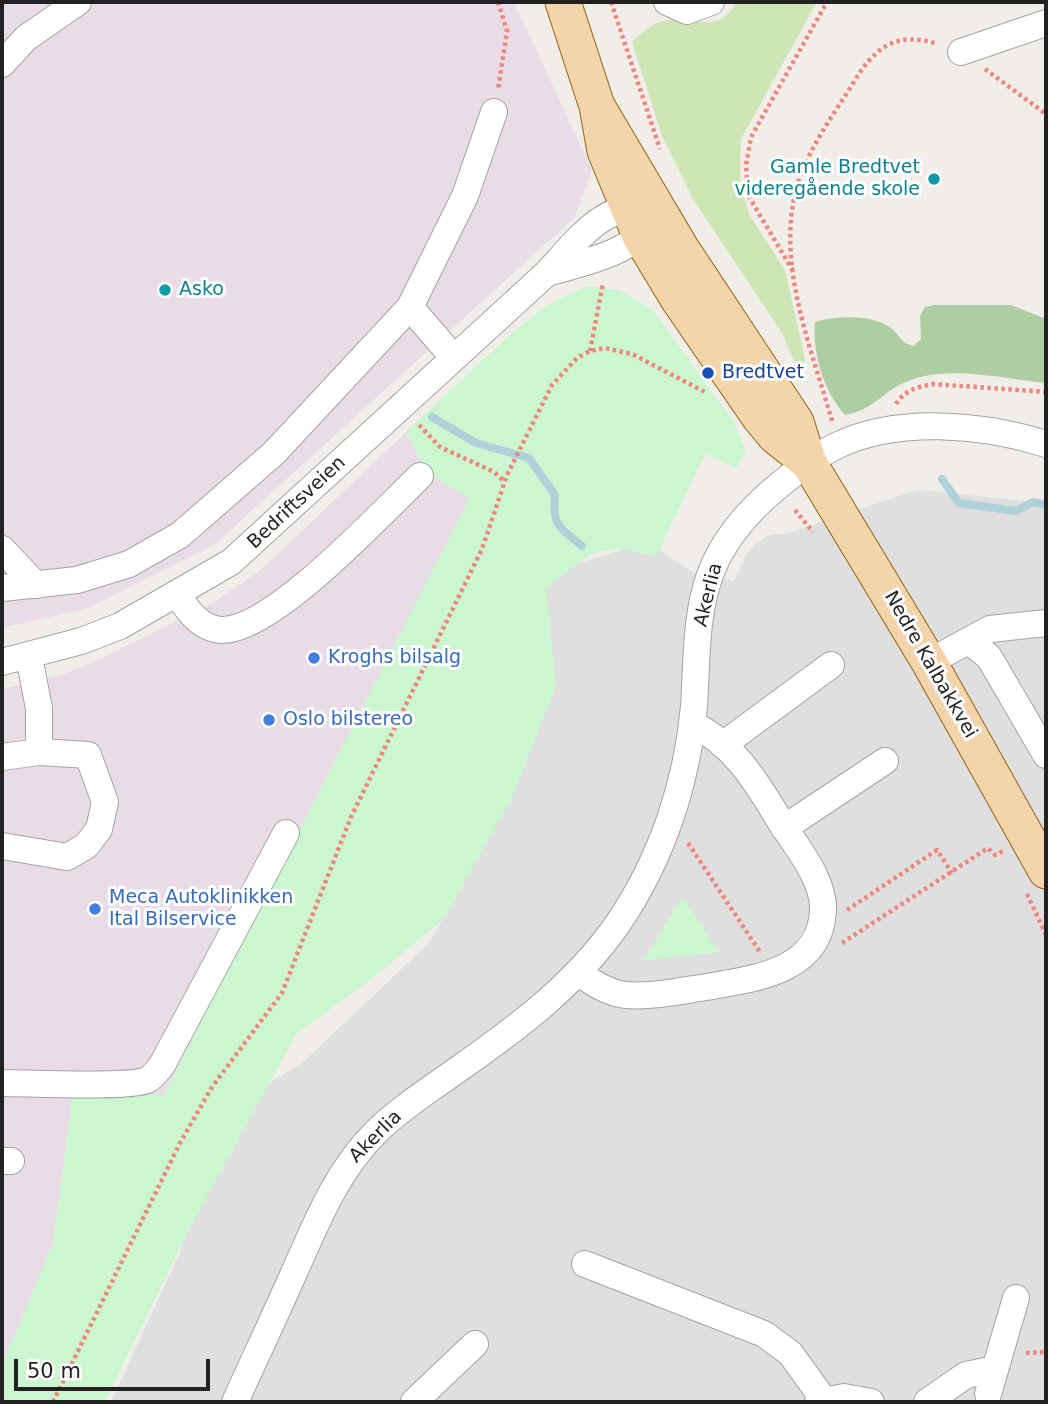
<!DOCTYPE html>
<html>
<head>
<meta charset="utf-8">
<style>
  body { margin:0 }
  #map { position:relative; width:1048px; height:1404px; overflow:hidden; background:#f1eee9; font-family:"DejaVu Sans",sans-serif }
  canvas { display:block }
  .frame { position:absolute; inset:0; border:4px solid #222; pointer-events:none }
  .scale { position:absolute; left:14px; top:1359px; width:196px; height:32px; box-sizing:border-box; border:4px solid #222; border-top:0; padding-left:9px; font-size:21px; line-height:24px; white-space:nowrap; color:#222; -webkit-text-stroke:5px #fff; paint-order:stroke }
</style>
</head>
<body>
<div id="map">
<canvas width="1048" height="1404"></canvas>
<div class="frame"></div>
<div class="scale">50 m</div>
</div>
<script>
const ctx = document.querySelector('canvas').getContext('2d');
ctx.lineJoin = 'round';
function paint(path, color) {
  ctx.fillStyle = color;
  ctx.fill(path, 'evenodd');
}
function trace(path, color, width, dash) {
  ctx.strokeStyle = color;
  ctx.lineWidth = width;
  ctx.lineCap = dash ? 'butt' : 'round';
  ctx.setLineDash(dash || []);
  ctx.stroke(path);
}
function label(font, color, halo, rows, align = 'center') {
  ctx.font = font + ' "DejaVu Sans",sans-serif';
  ctx.lineWidth = 6;
  ctx.setLineDash([]);
  ctx.textBaseline = 'middle';
  ctx.strokeStyle = halo;
  ctx.fillStyle = color;
  for (const [text, x, y, turn = 0] of rows) {
    ctx.save();
    ctx.translate(x, y);
    ctx.rotate((+turn || 0) * Math.PI / 180);
    ctx.textAlign = isNaN(turn) ? turn : align;
    if (halo) ctx.strokeText(text, 0, 0);
    ctx.fillText(text, 0, 0);
    ctx.restore();
  }
}
const residential = new Path2D(`
  M917,490l129,13v899h-935l70,-152 7,-55 72,-107 41,-24 127,-120 35,-58 90,-343 27,20 57,-18 19,2 34,24 44,10 12,-26 10,-12 15,-9h15z`);
const industrial = new Path2D(`
  M2,2h512l78,168 -17,47 -361,328 -125,63 -87,20z
  M406,432l21,41 43,25 -306,597h-91l-20,149 -51,121v-676l59,-14 35,-14 115,-57 50,-34z`);
const grass = new Path2D(`
  M736,2h81l-76,137 -1,44 9,31 36,56 20,88 -4,17 -21,-45 -87,-131 -31,-63 -30,-94c11,-11 23,-22 39,-22 25,-1 50,12 65,-18z`);
const forest = new Path2D(`
  M934,305h77l35,14v64c-43,-4 -99,-19 -140,-1 -25,10 -30,27 -61,33 -21,-23 -33,-62 -30,-93 19,-6 54,-8 73,4 12,7 11,17 26,20l7,-7 -1,-23 5,-9z`);
const park = new Path2D(`
  M587,286l32,4 34,20 80,111 13,30 -10,17 -31,-14 -49,103c-59,-18 -64,-3 -110,31l10,98 -45,114 -68,120 -78,64 -68,49 -110,200 -82,169h-103v-37l51,-121 20,-149h91l305,-596 -42,-26 -21,-41 101,-95 40,-32z
  M682,897l38,55 -77,9z`);
const stream = new Path2D(`
  M432,417l44,26 53,15 26,37c-3,31 4,32 27,51
  M942,479l17,24 57,8 17,-9 13,3`);
const path = new Path2D(`
  M498,2l9,29 -9,59
  M611,2l49,147
  M985,69l61,45
  M793,271l-45,-76 -2,-30 5,-28 76,-135
  M590,351l13,-68
  M896,404c9,-14 21,-17 37,-20l113,8
  M832,421c-21,-75 -60,-165 -32,-244 12,-33 33,-62 52,-92 21,-36 43,-55 85,-41
  M419,425l21,22 54,25 11,10
  M795,510l18,22
  M688,843l72,109
  M1027,894l19,41
  M847,910l90,-60 15,23
  M842,943l146,-95 7,7 8,-4
  M1026,1353l20,-1
  M53,1402l127,-259 32,-56 70,-94 69,-176 131,-268 25,-74 45,-90 25,-27 13,-7 15,-3 27,6 73,38`);
const minor = new Path2D(`
  M667,2l20,9 24,-9
  M961,52l85,-29
  M2,64l24,-26 52,-36
  M410,307l43,50
  M2,549l34,36
  M2,588l75,-8 52,-16 51,-29 94,-82 136,-146 55,-111 29,-84
  M178,594c9,17 23,35 44,36 51,1 160,-118 198,-154
  M969,641l20,16 57,98
  M29,657l10,51v44
  M2,662l79,-21 39,-15 111,-64 316,-289c31,-33 61,-78 112,-63 -19,43 -71,51 -112,63
  M929,662l61,-33 56,-6
  M724,744l107,-79
  M2,757l37,-5 49,3 17,47 -6,27 -13,17 -19,11 -65,-11
  M784,828l101,-67
  M579,973c14,10 29,20 47,22 27,2 54,-4 80,-8 47,-8 115,-15 117,-77 1,-33 -30,-67 -46,-94 -23,-38 -45,-73 -85,-92
  M2,1083c25,0 128,5 145,-3 6,-3 11,-10 15,-15l124,-232
  M2,1161h9
  M585,1264l179,70 26,19 34,47
  M988,1394l28,-96
  M235,1402c19,-42 39,-84 58,-127 23,-51 43,-104 84,-144 25,-24 55,-43 83,-63 60,-42 117,-85 159,-146 43,-64 68,-139 75,-216 3,-43 1,-90 16,-131 13,-36 38,-64 67,-88 18,-15 37,-30 57,-40 62,-31 148,-23 212,-3
  M414,1402l61,-58
  M818,1402l26,-5 27,5
  M927,1402l39,-27 29,-6`);
const major = new Path2D(`
  M563,2l34,104 8,45 36,87 37,61 82,119 15,18 34,27
  M597,106l84,142 115,174 13,41 120,199 117,209`);
const markers = [
  [934,179,7,"#0f9aa8"],
  [165,290,7,"#0f9aa8"],
  [708,373,7,"#1a4fb4"],
  [314,658,7,"#3f7fe0"],
  [269,720,7,"#3f7fe0"],
  [95,909,7,"#3f7fe0"]
];
const cultureNames = [
  ["Gamle Bredtvet",920,168],
  ["videregående skole",920,190],
  ["Asko",179,290,"left"]
];
const transitNames = [
  ["Bredtvet",722,373]
];
const streetNames = [
  ["Bedriftsveien",297,503,-43],
  ["Akerlia",709,595,-76],
  ["Nedre Kalbakkvei",930,665,60],
  ["Akerlia",376,1137,-45]
];
const shopNames = [
  ["Kroghs bilsalg",328,658],
  ["Oslo bilstereo",283,720],
  ["Meca Autoklinikken",109,898],
  ["Ital Bilservice",109,920]
];
paint(residential, '#e0dfdf');
paint(industrial, '#e9dce7');
paint(grass, '#cee6b5');
paint(forest, '#afcda2');
paint(park, '#ccf6cf');
trace(stream, '#aed1da', 8);
trace(minor, '#a3a3a3', 28);
trace(major, '#92640e', 37);
trace(path, '#ee877d', 4.5, [3.5, 3.5]);
trace(minor, '#fff', 26);
trace(major, '#f4d4ab', 35);
for (const [x, y, r, color] of markers) {
  const dot = new Path2D();
  dot.arc(x, y, r, 0, 2 * Math.PI);
  ctx.fillStyle = color;
  ctx.fill(dot);
  trace(dot, '#fff', 2.5);
}
label('19px', '#0d838f', '#fff', cultureNames, 'right');
label('19px', '#164399', '#fff', transitNames, 'left');
label('19px', '#222', '#fff', streetNames);
label('19px', '#366cbe', '#fff', shopNames, 'left');
</script>
</body>
</html>
